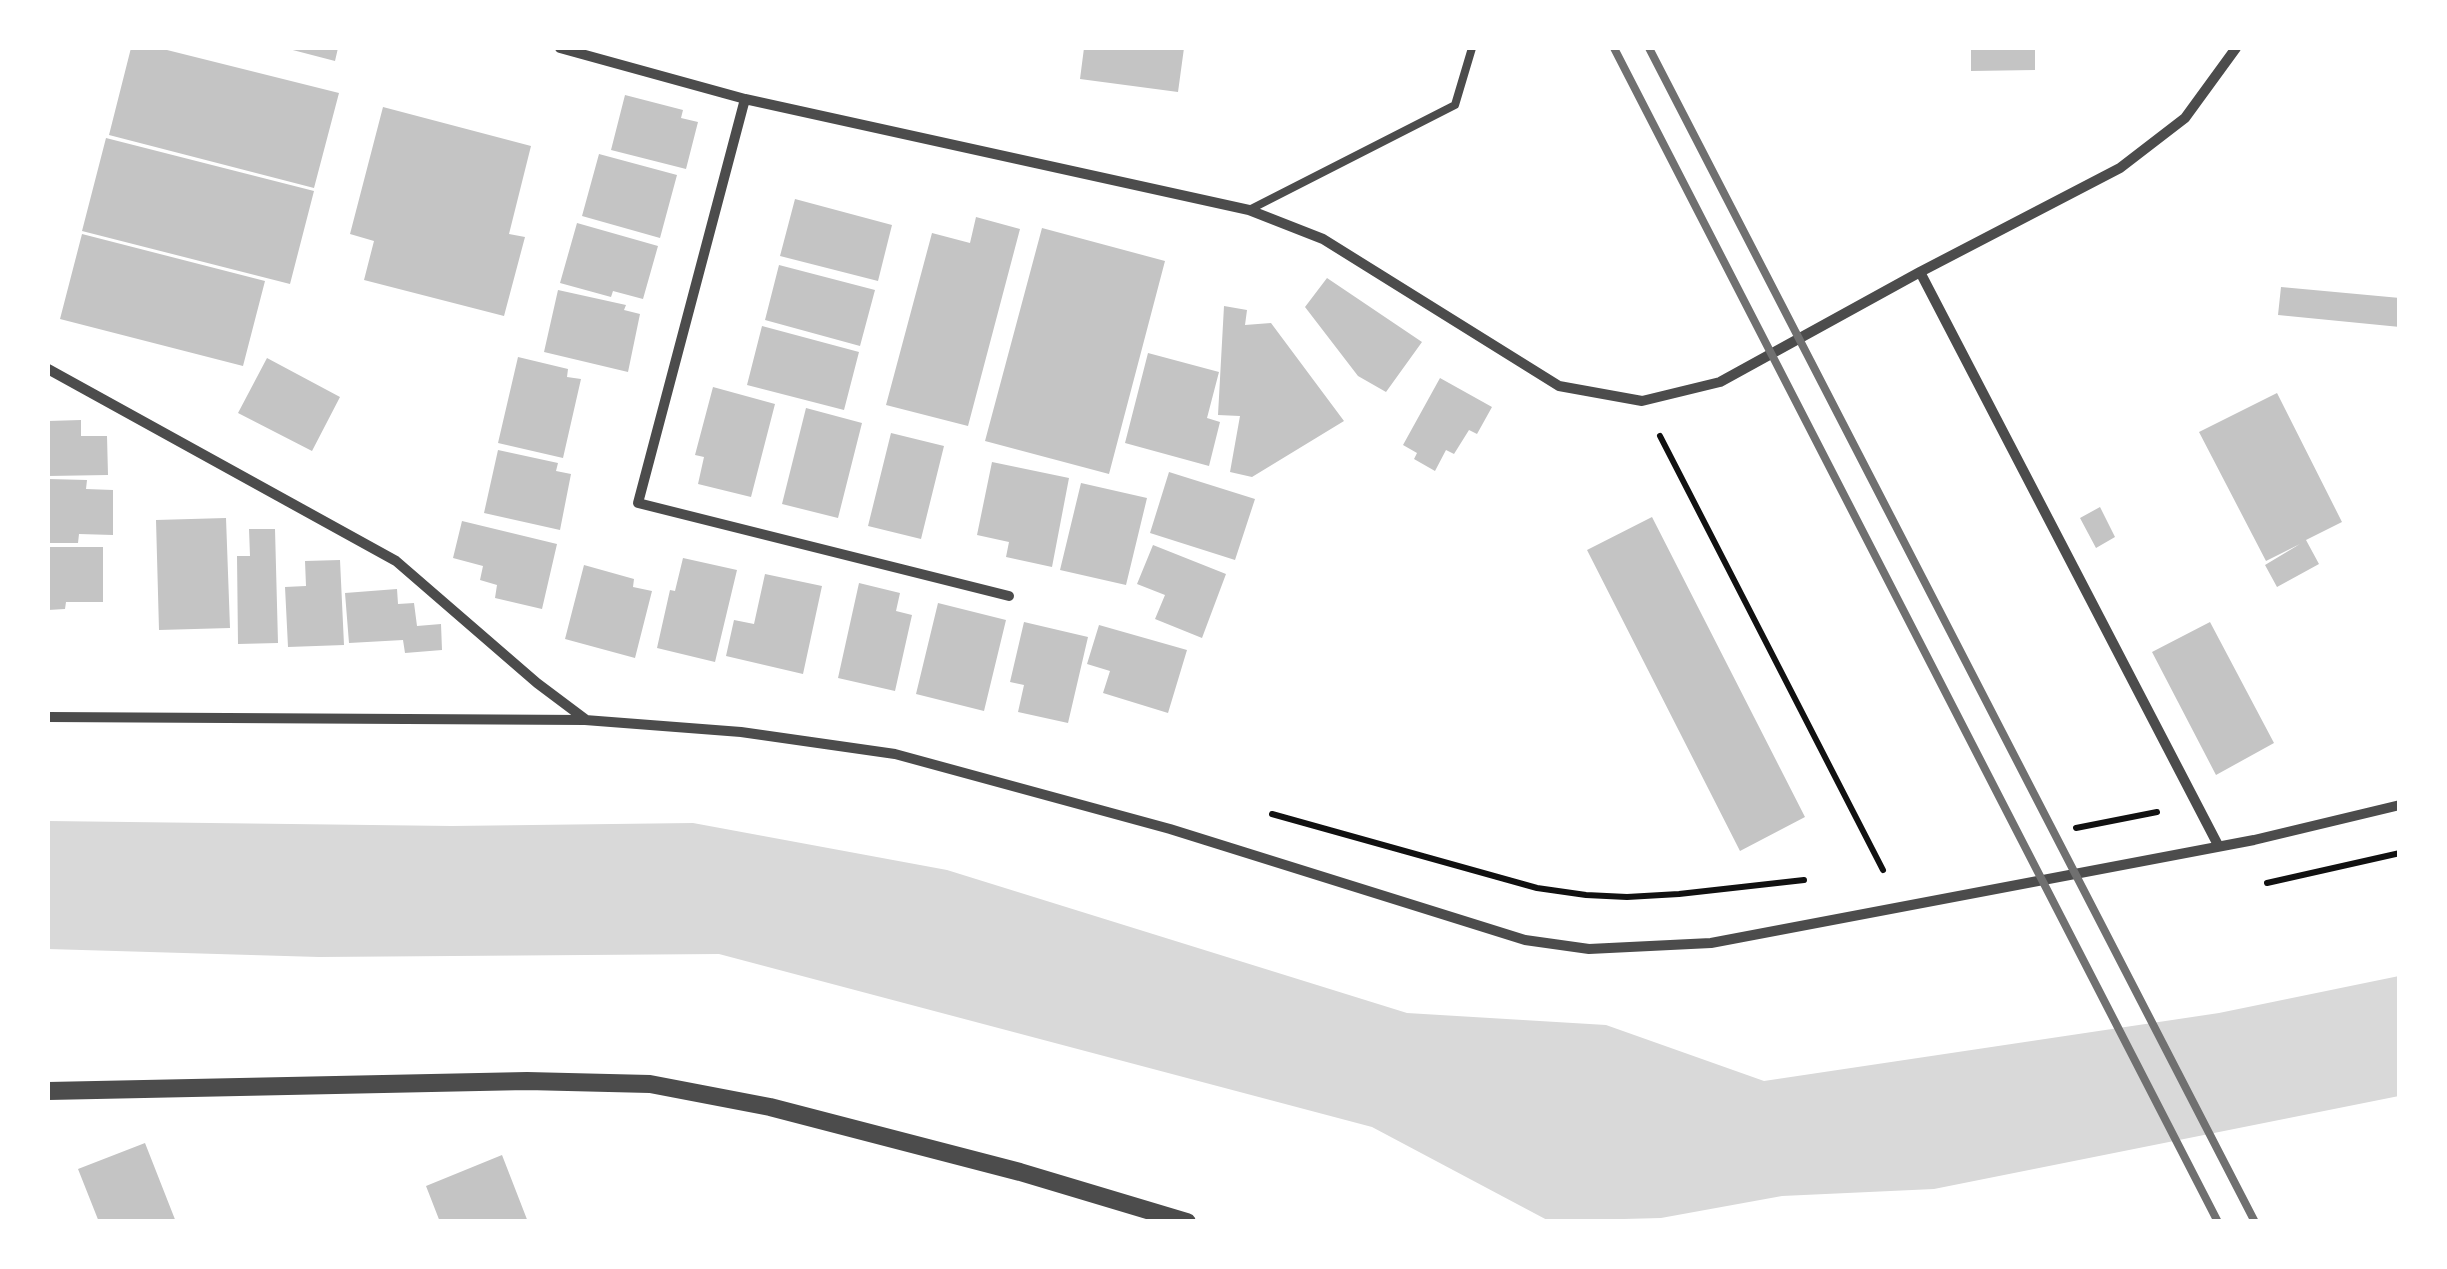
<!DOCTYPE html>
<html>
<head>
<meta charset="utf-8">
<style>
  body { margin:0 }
  #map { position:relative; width:2447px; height:1269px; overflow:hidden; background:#fff; font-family:"Alegreya Sans",sans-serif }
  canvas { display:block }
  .frame { position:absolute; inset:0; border:50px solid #fff; pointer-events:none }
</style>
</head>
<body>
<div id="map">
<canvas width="2447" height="1269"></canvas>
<div class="frame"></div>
</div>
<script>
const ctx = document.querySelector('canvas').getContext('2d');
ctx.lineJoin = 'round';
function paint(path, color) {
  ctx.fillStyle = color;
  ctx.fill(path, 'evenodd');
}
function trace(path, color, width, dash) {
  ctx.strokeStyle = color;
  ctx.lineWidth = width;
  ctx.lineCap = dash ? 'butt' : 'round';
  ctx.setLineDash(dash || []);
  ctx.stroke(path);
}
const water = new Path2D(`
  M48,821l404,5 241,-3 254,47 460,143 199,12 158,56 455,-68 180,-37v120l-465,93 -152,7 -121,22 -112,3 -177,-94 -653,-173 -400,3 -271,-8z`);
const building = new Path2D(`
  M131,48h28l180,45 -25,95 -205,-53z
  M285,48h53l-3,13z
  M1084,48h100l-6,44 -98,-13z
  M1971,48h64v22l-64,1z
  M625,95l58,15 -2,8 17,4 -12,47 -75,-19z
  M383,107l148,39 -22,88 16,3 -21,79 -140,-36 10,-39 -24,-7z
  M106,138l208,53 -24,93 -208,-53z
  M599,154l78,21 -17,63 -78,-22z
  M795,199l97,26 -14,56 -98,-25z
  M976,217l44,12 -52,197 -82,-21 46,-172 38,10z
  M577,223l81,23 -15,53 -30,-8 -2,6 -51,-14z
  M1042,228l123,33 -56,213 -124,-33z
  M82,234l183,47 -22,85 -183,-47z
  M779,265l96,25 -15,56 -95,-26z
  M1327,278l95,64 -36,50 -28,-16 -53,-69z
  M2281,287l119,11v29l-122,-12z
  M558,290l68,15 -2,5 16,4 -12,58 -84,-20z
  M1224,306l23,4 -2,15 26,-2 73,98 -92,56 -22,-5 10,-56 -22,-1z
  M762,326l97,26 -15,58 -97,-25z
  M1148,353l71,19 -12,46 13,4 -11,44 -84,-23z
  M518,357l50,12 -1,8 14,2 -18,79 -65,-15z
  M267,358l73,39 -28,54 -74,-38z
  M1440,378l52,29 -15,27 -8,-4 -15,24 -8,-4 -11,21 -21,-12 3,-6 -14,-8z
  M713,387l62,17 -24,93 -53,-13 6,-27 -9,-2z
  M2277,393l65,129 -36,18 13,24 -42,23 -12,-22 35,-21 -34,17 -67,-129z
  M806,408l56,15 -24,95 -56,-14z
  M81,420v16h26l1,39 -60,1v-55z
  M891,433l53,13 -23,93 -53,-13z
  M498,450l60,13 -2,8 15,3 -11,56 -76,-17z
  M992,462l77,16 -17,89 -46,-10 3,-15 -32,-7z
  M1169,472l86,27 -20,61 -85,-27z
  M48,479l39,1 -1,9 27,1v45l-34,-1 -1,9h-30z
  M1081,483l66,15 -21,87 -66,-15z
  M2100,507l15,30 -19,11 -16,-30z
  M1652,517l153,300 -65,34 -153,-301z
  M226,518l4,110 -71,2 -3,-110z
  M462,521l95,23 -15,65 -47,-11 2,-13 -17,-5 3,-14 -30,-8z
  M249,529h26l3,114 -40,1 -1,-88h13z
  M1153,545l73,29 -24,64 -47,-19 10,-24 -28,-11z
  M48,547h55v55h-37l-1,7 -17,1z
  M683,558l54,12 -22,92 -58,-14 13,-58 5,1z
  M340,560l4,85 -56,2 -3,-60 21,-1 -1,-25z
  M584,565l50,14 -1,8 19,4 -17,67 -70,-19z
  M765,574l57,12 -19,88 -77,-18 8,-36 20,4z
  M859,583l41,10 -4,18 16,4 -17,76 -57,-13z
  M397,589l1,15 16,-1 3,23 24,-2 1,26 -37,3 -2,-13 -54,3 -4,-50z
  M938,603l68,17 -22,91 -68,-17z
  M1024,622l64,15 -20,86 -50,-11 6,-27 -14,-3z
  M2210,622l64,121 -58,32 -64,-123z
  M1099,625l88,25 -19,63 -65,-20 7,-22 -23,-7z
  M145,1143l31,79h-77l-21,-53z
  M502,1155l26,67h-88l-14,-36z`);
const path = new Path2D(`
  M1660,436l223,434
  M1272,814l265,74 49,7 41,2 52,-3 125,-14
  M2076,828l81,-16
  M2267,883l133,-30`);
const service = new Path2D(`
  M1249,210l206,-105 17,-57`);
const minor = new Path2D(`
  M560,48l185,51 504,111 74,29 236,147 83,15 78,-19 200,-110 200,-104 65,-50 51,-70
  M745,99l-107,404 371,93
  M1920,272l298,573
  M48,369l348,192 141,122 48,36
  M48,717l537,3 156,12 154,22 275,75 355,111 64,9 122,-6 543,-103 146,-35`);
const tertiary = new Path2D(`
  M48,1091l479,-10 123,3 120,23 250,65 167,50`);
const rail = new Path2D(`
  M1614,48l604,1174
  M1649,48l606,1174`);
paint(water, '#d9d9d9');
paint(building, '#c4c4c4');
trace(path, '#111', 6);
trace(service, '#4c4c4c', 8);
trace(minor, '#4c4c4c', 10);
trace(tertiary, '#4c4c4c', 18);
trace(rail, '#707070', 8);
</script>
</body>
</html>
